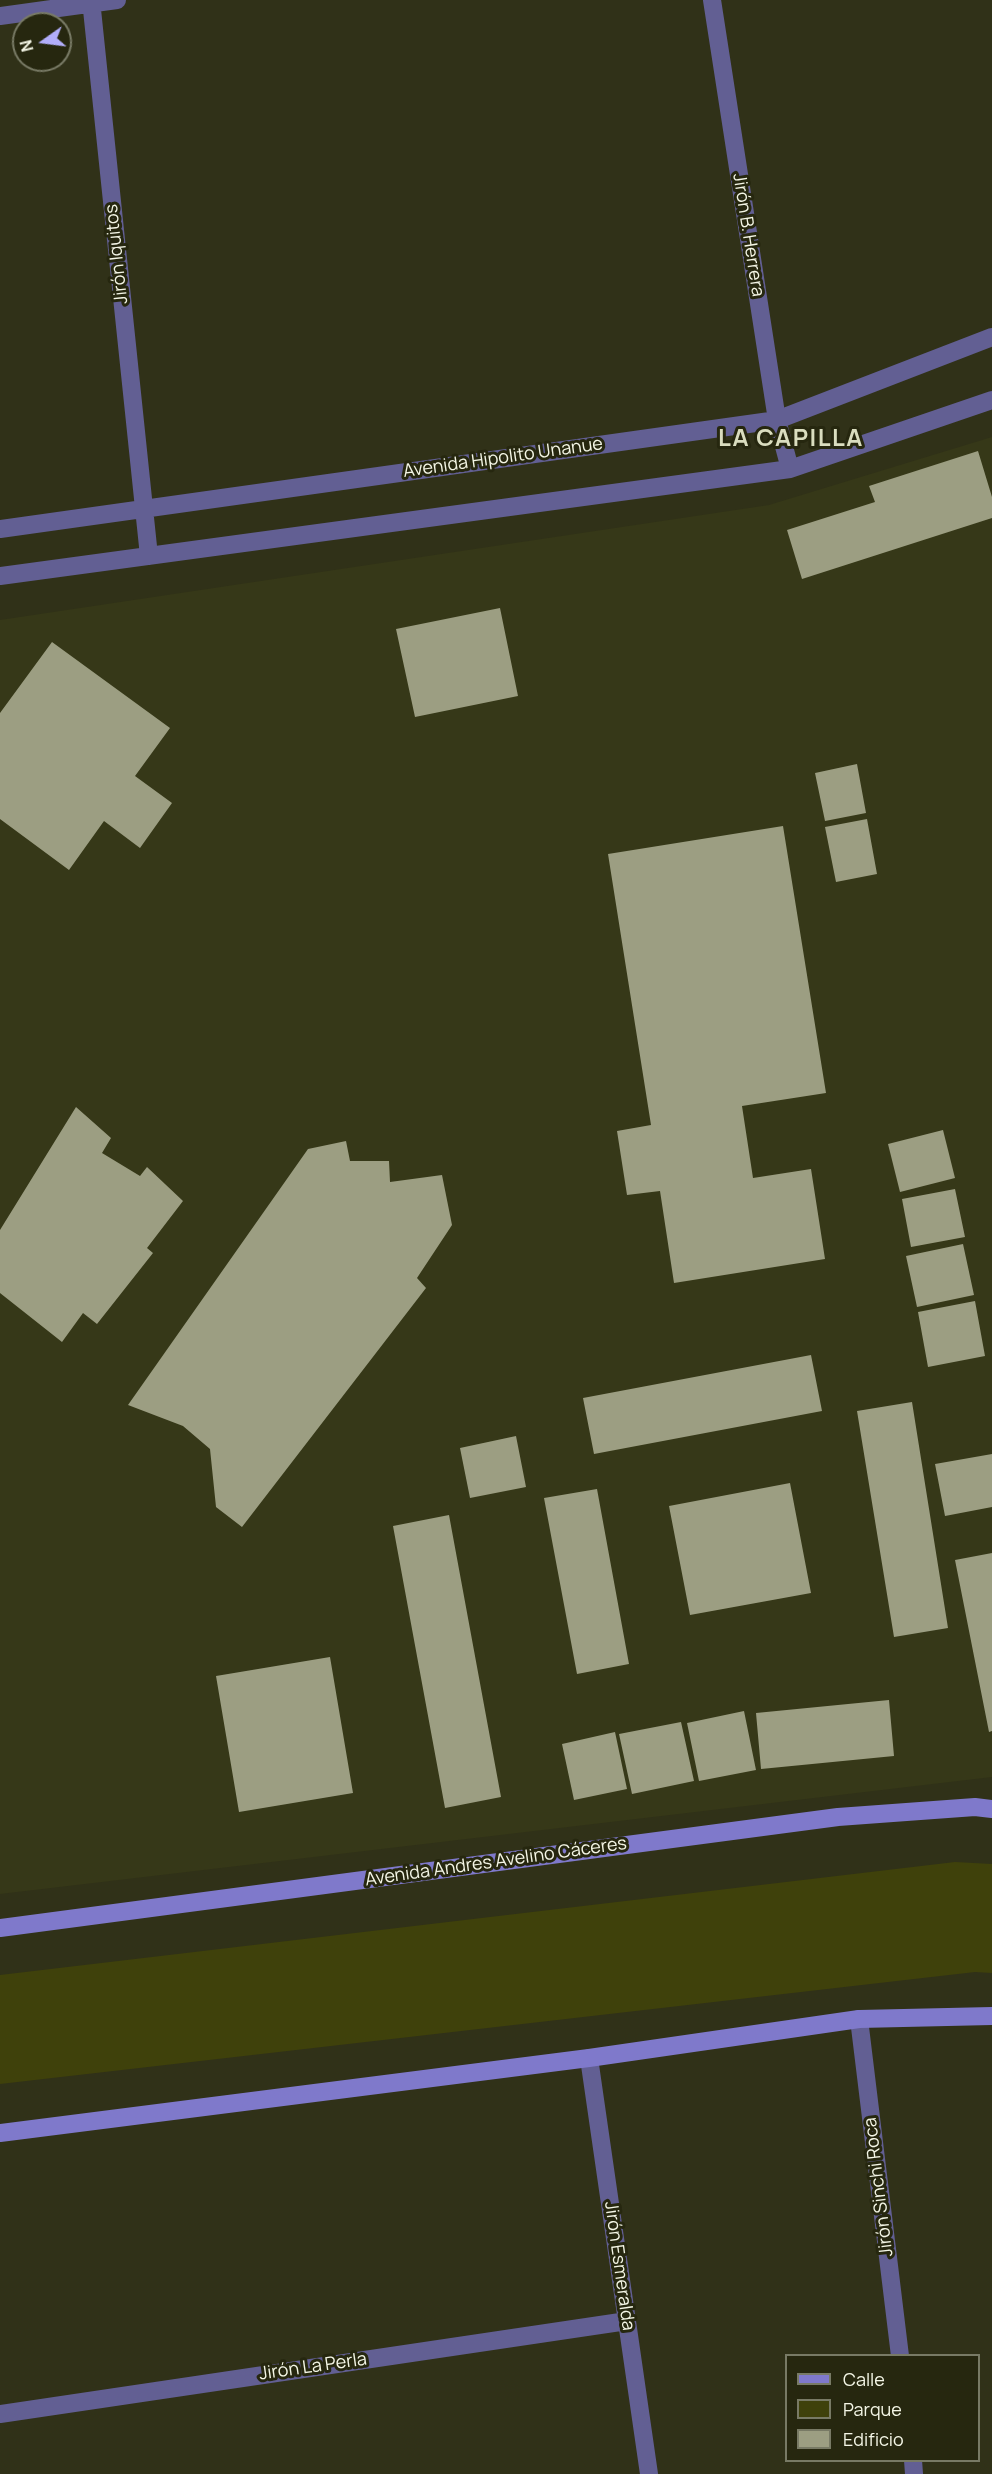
<!DOCTYPE html>
<html>
<head>
<meta charset="utf-8">
<style>
  body { margin:0 }
  #map { position:relative; width:992px; height:2474px; overflow:hidden; background:#303118; font-family:Manrope,sans-serif }
  canvas { display:block }
  .legend { position:absolute; left:785px; top:2354px; width:195px; height:108px; box-sizing:border-box; background:#26270f; border:2px solid #787a65; margin:0; padding:8px 10px; list-style:none; font-size:18px; color:#f4f6e6 }
  .legend li { display:flex; align-items:center; gap:12px; height:30px }
  .legend b { width:30px; border:2px solid #787a65 }
  .north { position:absolute; left:12px; top:12px; width:60px; height:60px; box-sizing:border-box; background:#26270f; border:2px solid #787a65; border-radius:50%; rotate:256deg; font-size:16px; font-weight:700; line-height:24px; text-align:center; color:#f4f6e6 }
  .north::after { content:''; display:block; margin:auto; width:21px; height:27px; background:#b1adfa; clip-path:polygon(50% 0,100% 100%,50% 72%,0 100%) }
</style>
</head>
<body>
<div id="map">
<canvas width="992" height="2474"></canvas>
<ul class="legend">
<li><b style="height:8px;background:#7f79cb"></b>Calle</li>
<li><b style="height:16px;background:#3f410b"></b>Parque</li>
<li><b style="height:16px;background:#9c9e82"></b>Edificio</li>
</ul>
<div class="north">N</div>
</div>
<script>
const ctx = document.querySelector('canvas').getContext('2d');
ctx.lineJoin = 'round';
function paint(path, color) {
  ctx.fillStyle = color;
  ctx.fill(path, 'evenodd');
}
function trace(path, color, width, dash) {
  ctx.strokeStyle = color;
  ctx.lineWidth = width;
  ctx.lineCap = dash ? 'butt' : 'round';
  ctx.setLineDash(dash || []);
  ctx.stroke(path);
}
function label(font, color, halo, rows, align = 'center') {
  ctx.font = font + ' Manrope,sans-serif';
  ctx.lineWidth = 6;
  ctx.setLineDash([]);
  ctx.textBaseline = 'middle';
  ctx.strokeStyle = halo;
  ctx.fillStyle = color;
  for (const [text, x, y, turn = 0] of rows) {
    ctx.save();
    ctx.translate(x, y);
    ctx.rotate((+turn || 0) * Math.PI / 180);
    ctx.textAlign = isNaN(turn) ? turn : align;
    if (halo) ctx.strokeText(text, 0, 0);
    ctx.fillText(text, 0, 0);
    ctx.restore();
  }
}
const built = new Path2D(`
  M992,437v1340l-992,117v-1274l769,-115z`);
const green = new Path2D(`
  M955,1862l37,2v109l-17,-1 -975,112v-109z`);
const building = new Path2D(`
  M978,451l14,46v21l-190,61 -15,-49 88,-28 -6,-16z
  M500,608l18,88 -103,21 -19,-88z
  M52,642l118,86 -35,48 37,27 -32,45 -36,-27 -35,49 -69,-51v-106z
  M857,764l9,49 -41,8 -10,-48z
  M867,819l10,55 -41,8 -11,-55z
  M783,826l43,267 -84,13 11,72 58,-9 14,90 -151,24 -14,-92 -33,4 -10,-64 34,-6 -43,-271z
  M76,1107l35,31 -9,15 38,23 7,-9 36,34 -36,47 6,5 -56,71 -14,-11 -21,29 -62,-49v-63z
  M943,1130l12,48 -55,14 -12,-48z
  M346,1141l4,20h39l1,21 52,-7 10,50 -35,53 9,10 -184,239 -26,-20 -6,-58 -27,-23 -55,-21 180,-256z
  M955,1189l10,48 -54,10 -9,-48z
  M963,1244l11,51 -57,12 -11,-51z
  M975,1301l10,55 -57,11 -10,-55z
  M811,1355l11,56 -228,43 -11,-56z
  M912,1402l36,226 -54,9 -37,-226z
  M516,1436l10,51 -56,11 -10,-50z
  M992,1454v53l-47,9 -10,-52z
  M790,1483l21,110 -121,22 -21,-109z
  M597,1489l32,175 -52,10 -33,-176z
  M449,1515l52,282 -56,11 -52,-282z
  M992,1553v178l-3,1 -34,-172z
  M330,1657l23,136 -114,19 -23,-136z
  M889,1700l5,56 -133,13 -5,-56z
  M744,1711l12,59 -57,11 -12,-58z
  M681,1722l13,59 -62,13 -13,-60z
  M615,1732l12,57 -53,11 -12,-56z`);
const street = new Path2D(`
  M91,0l58,556
  M712,0l65,420 13,49
  M0,16l117,-16
  M0,529l777,-109 215,-83
  M0,576l790,-107 202,-69
  M859,2019l41,337
  M589,2058l60,416
  M0,2414l627,-93
  M913,2460l1,14`);
const secondary = new Path2D(`
  M0,1928l838,-111 137,-10 17,2
  M0,2133l589,-75 270,-39 133,-3`);
const streetNames = [
  ["Jirón B. Herrera",748,235,81],
  ["Jirón Iquitos",117,254,-96],
  ["Avenida Hipolito Unanue",503,458,-8],
  ["Avenida Andres Avelino Cáceres",496,1862,-8],
  ["Jirón Sinchi Roca",879,2187,-97],
  ["Jirón Esmeralda",619,2266,82],
  ["Jirón La Perla",313,2367,-8]
];
const districtNames = [
  ["LA CAPILLA",791,439]
];
paint(built, '#363818');
paint(green, '#3f410b');
paint(building, '#9c9e82');
trace(street, '#625f93', 18);
trace(secondary, '#7f79cb', 18);
label('18px', '#f4f6e6', '#26270f', streetNames);
ctx.letterSpacing = '1.5px';
label('bold 24px', '#daddbf', '#26270f', districtNames);
ctx.letterSpacing = '0px';
</script>
</body>
</html>
